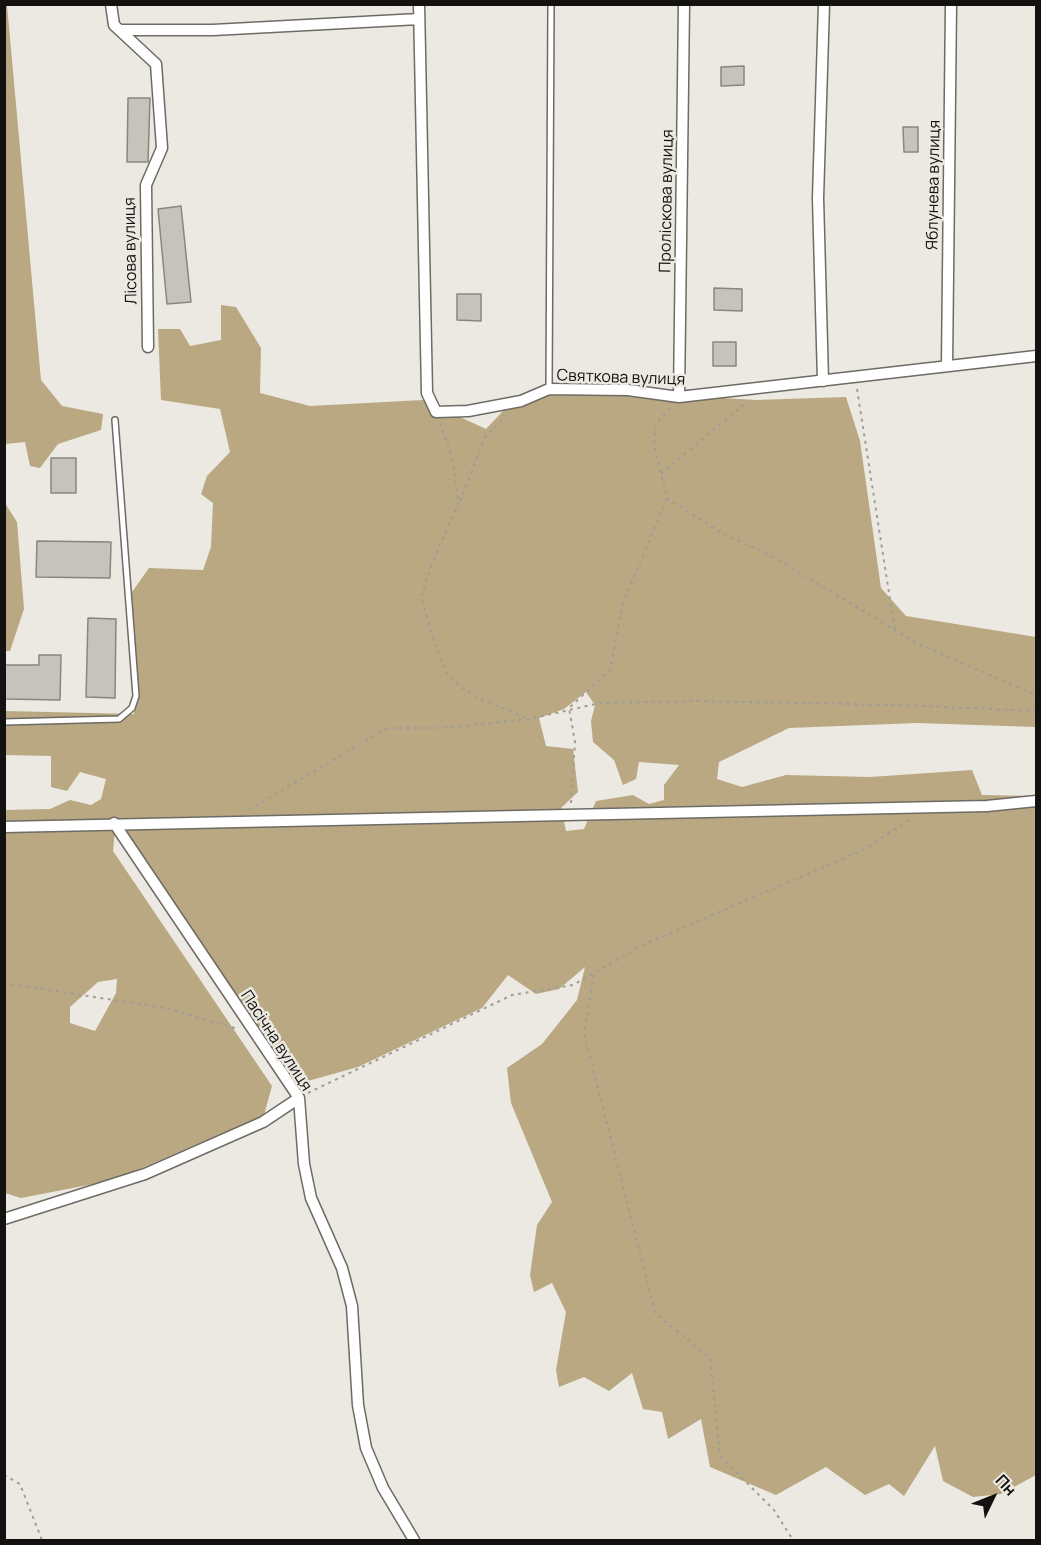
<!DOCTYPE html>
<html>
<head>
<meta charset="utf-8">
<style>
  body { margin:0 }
  #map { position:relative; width:1041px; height:1545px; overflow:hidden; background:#ece9e2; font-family:Manrope,sans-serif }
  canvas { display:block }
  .frame { position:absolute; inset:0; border:6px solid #131210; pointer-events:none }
  .north { position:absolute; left:963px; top:1467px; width:60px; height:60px; -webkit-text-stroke:4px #ece9e2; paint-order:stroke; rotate:47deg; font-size:16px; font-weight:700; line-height:24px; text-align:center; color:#131210 }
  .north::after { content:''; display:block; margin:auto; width:21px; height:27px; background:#131210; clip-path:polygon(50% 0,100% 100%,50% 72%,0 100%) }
</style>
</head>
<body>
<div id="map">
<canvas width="1041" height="1545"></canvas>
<div class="frame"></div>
<div class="north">Пн</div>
</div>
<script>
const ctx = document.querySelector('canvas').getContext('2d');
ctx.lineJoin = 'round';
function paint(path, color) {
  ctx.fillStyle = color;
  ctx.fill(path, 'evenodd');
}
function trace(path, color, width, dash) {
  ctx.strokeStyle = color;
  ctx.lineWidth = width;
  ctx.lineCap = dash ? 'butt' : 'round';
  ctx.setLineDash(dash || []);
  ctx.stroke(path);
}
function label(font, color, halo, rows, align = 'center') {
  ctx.font = font + ' Manrope,sans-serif';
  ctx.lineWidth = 5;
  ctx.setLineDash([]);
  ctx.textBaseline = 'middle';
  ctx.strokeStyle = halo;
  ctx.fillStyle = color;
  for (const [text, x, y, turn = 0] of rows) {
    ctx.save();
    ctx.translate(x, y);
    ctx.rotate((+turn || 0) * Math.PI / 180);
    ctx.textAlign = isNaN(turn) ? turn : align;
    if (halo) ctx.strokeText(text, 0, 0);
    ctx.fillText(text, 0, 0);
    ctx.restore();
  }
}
const forest = new Path2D(`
  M7,5l34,375 21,26 41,8 -2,16 -43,14 -18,24 -10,-2 -5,-24 -20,2v9l-1,-448z
  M221,305l15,2 25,41 -1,45 50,13 113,-6 63,29 32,-34 135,-1 103,6 90,-3 14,44 21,147 25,28 130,21v90l-119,-4 -128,5 -70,34 -2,17 25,8 44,-12 84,2 102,-7 10,25 54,1v679l-35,19 -28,3 -30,-16 -8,-35 -31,50 -15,-12 -24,11 -39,-28 -50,28 -66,-28 -9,-48 -33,20 -6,-27 -19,-3 -11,-36 -23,18 -25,-14 -25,10 -3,-17 10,-58 -14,-29 -18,9 -4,-17 7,-50 15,-23 -41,-99 -4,-35 35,-24 35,-44 8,-33 -26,22 -23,5 -28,-19 -26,33 -124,59 -61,17 -15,-27 -49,-62 -79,-123 -41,-50 2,7 -2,22 159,235 -8,29 -150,65 -93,18 -16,-5 -1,-383 46,-1 20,-9 21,5 10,-6 5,-20 -26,-7 -13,19 -16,-4v-31l-46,-1v-44l129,3 -2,-122 17,-24 54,2 8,-23 2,-44 -12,-9 6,-18 23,-24 -10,-43 -59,-9 -3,-71h22l10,17 31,-6zM586,692l9,13 -4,16 2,21 21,18 9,25 13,-6 3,-17 40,3 -15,20v15l-15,4 -16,-9 -37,6 -12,28 -18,2 -5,-23 17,-16 -5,-43 -27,-3 -7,-28 25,-9zM117,979l-1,14 -21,38 -25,-8v-16l28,-25z
  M5,503l12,19 7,87 -14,42h-6z`);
const building = new Path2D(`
  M744,66v19l-23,1v-19z
  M128,98h22l-2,64h-21z
  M903,127h15v25h-14z
  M181,206l10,96 -24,2 -9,-95z
  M714,288l28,1v22l-28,-1z
  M457,294h24v27l-24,-1z
  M713,342h23v24h-23z
  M51,458h25v35h-25z
  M37,541l74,1 -1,36 -74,-1z
  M88,618l28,1 -1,79 -29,-1z
  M39,655h22l-1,45 -56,-1v-34h35z`);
const path = new Path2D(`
  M857,389l38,242
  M440,423l12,34 7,47c-8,12 -37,81 -37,94 0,8 20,69 25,75 18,24 53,33 80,45
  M661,474l87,-73
  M667,498l56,36 47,21 148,89 118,51
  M460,501l25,-64 22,-22
  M571,803l4,-61 -6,-34 41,-38 13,-67 44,-105 -13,-53 2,-21 14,-16
  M249,810l138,-82h55l87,-9 71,-16 95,-2 204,4 137,6
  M594,975l-10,58 71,280 55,45 10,98 54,54 19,30
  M4,983l161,25 73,21
  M308,1093l204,-98 61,-10 72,-41 218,-94 46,-30
  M4,1475l16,9 22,56`);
const lane = new Path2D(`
  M549,389l2,-385
  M4,722l115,-3 13,-11 4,-12 -21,-276`);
const street = new Path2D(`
  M111,4l3,21 42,39 6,84 -16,37 2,162
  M419,4l8,389 9,19 32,-1 53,-10 28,-12 79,1 51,7 357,-41
  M120,30h93l206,-11
  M947,365l4,-361
  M823,381l-5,-183 6,-194
  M679,397l5,-393
  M114,823l185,275 5,66 7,34 31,70 10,38 6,99 8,43 17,40 31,52
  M4,827l983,-21 49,-5
  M4,1219l141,-45 118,-52 36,-24`);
const streetNames = [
  ["Яблунева вулиця",934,185,-89],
  ["Проліскова вулиця",667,201,-89],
  ["Лісова вулиця",131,251,-91],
  ["Святкова вулиця",621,378,2],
  ["Пасічна вулиця",276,1041,57]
];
paint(forest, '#b9a881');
paint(building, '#c6c2bc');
trace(building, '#898580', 1.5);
trace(lane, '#6e6b65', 8);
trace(street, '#6e6b65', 13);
trace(path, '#a09d98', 2, [3, 4.5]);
trace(lane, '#fff', 5);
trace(street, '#fff', 10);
label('16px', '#131210', '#ece9e2', streetNames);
</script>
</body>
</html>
